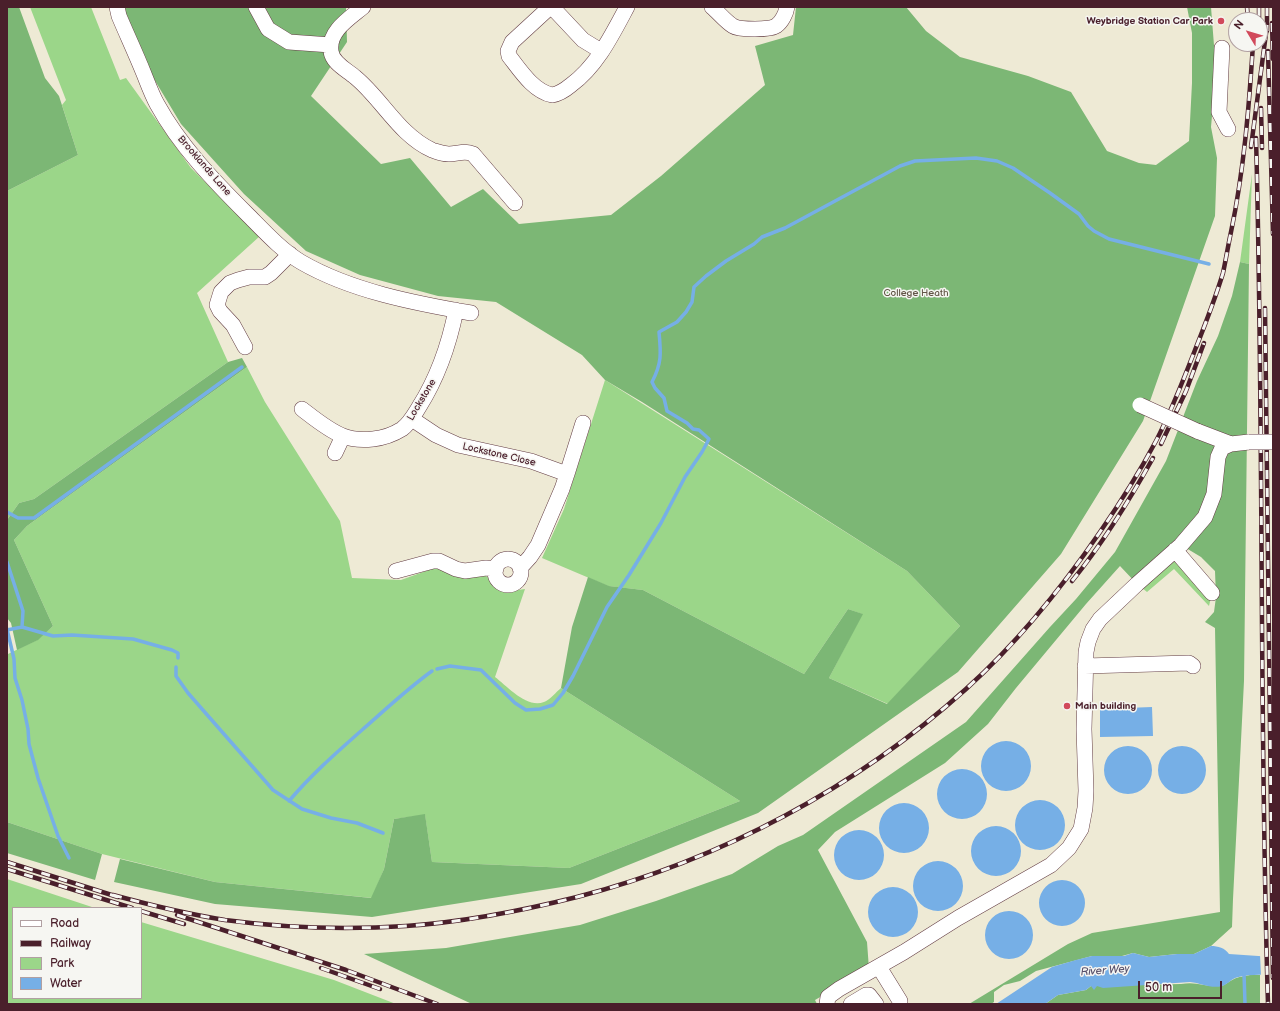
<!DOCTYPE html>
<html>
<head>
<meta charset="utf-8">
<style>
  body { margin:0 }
  #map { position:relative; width:1280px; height:1011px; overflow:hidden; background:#eeead5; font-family:"Balsamiq Sans",sans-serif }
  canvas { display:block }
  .frame { position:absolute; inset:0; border:8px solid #4a1f2b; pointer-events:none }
  .legend { position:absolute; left:12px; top:907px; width:130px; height:92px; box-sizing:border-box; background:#f6f6f2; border:1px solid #b1a0a2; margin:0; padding:5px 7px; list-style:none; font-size:12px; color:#4a1f2b }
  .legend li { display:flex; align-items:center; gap:8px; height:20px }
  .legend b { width:20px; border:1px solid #b1a0a2 }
  .north { position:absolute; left:1228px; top:12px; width:40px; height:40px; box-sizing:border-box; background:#f6f6f2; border:1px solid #b1a0a2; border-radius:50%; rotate:308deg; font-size:11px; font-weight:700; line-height:16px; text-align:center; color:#4a1f2b }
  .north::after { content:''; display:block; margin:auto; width:14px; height:18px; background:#d1495b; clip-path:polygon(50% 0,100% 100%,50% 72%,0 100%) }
  .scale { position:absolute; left:1138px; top:981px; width:84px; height:18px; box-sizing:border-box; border:2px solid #4a1f2b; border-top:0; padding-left:5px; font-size:12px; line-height:14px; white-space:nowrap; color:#4a1f2b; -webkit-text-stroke:3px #f6f6f2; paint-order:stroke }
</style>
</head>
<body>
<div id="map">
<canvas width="1280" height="1011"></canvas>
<div class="frame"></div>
<ul class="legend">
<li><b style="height:5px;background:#fff"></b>Road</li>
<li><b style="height:5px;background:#4a1f2b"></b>Railway</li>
<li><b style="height:11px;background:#9bd689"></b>Park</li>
<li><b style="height:11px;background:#76afe6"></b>Water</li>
</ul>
<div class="north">N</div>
<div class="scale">50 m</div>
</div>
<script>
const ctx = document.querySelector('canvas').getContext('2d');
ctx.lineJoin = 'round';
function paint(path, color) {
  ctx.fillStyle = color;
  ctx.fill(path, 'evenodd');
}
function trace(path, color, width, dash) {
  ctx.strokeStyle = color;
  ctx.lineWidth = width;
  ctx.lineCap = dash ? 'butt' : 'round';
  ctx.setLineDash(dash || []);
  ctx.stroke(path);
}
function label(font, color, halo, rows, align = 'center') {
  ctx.font = font + ' "Balsamiq Sans",sans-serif';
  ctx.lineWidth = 3;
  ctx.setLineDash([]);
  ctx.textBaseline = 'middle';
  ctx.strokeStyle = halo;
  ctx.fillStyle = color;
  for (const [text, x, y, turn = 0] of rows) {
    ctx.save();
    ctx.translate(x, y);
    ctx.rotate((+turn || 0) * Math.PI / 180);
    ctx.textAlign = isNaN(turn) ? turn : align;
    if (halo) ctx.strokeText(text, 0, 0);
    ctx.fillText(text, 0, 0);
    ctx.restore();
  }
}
const green = new Path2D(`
  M30,7h61l29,73 6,-2 65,90 69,68 -63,57 31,69 -194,137 -15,4 -12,17v-329l71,-36 -16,-50 4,-5z
  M1252,174l-3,90 -9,-2z
  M247,367l18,35 75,119 12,57 49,2 36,-13 25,10 24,-1 12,10 13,5 14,-2 -30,88c12,9 32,32 49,25 6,-2 12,-10 17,-14l179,113 -171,67 -137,-6 -7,-47 -31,4 -10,50 -12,29 -157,-16 -113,-28 -95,-32v-172l1,4 29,-14 16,-14 -39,-86 13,-14z
  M605,380l302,191 53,55 -72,78 -59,-26 33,-64 -14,-5 -44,65 -161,-84 -35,-4 -66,-28 22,-49z
  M1175,550l37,43 -3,13 -35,-37 -27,23 -10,-8z
  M7,879l88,29h-82v90h128v-76l193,58 62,24h-389z`);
const forest = new Path2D(`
  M7,7h12l26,71 14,18 19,59 -71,36z
  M121,7h225l1,35 -36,54 70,68 29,-6 41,49 32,-18 36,35 92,-9 50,-39 104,-91 -10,-39 38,-11 3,-28h110l20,24 34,26 68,19 43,16 36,59 32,12 17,2 33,-24 3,-58v-50l-5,-26h24l5,64 -5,56 6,31 -2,58 -72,205 -82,133 -103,118 -200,141 -177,71 -209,33 -157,-13 -101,-22 6,-23 95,23 156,16 13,-29 10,-50 31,-5 7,48 137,6 171,-67 -179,-113 11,-61 16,-50 21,9 34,4 161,84 44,-65 15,5 -34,64 58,26 73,-78 -53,-55 -265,-169 -37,-22 -23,-25 -86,-53 -58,-6 -78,-21 -54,-24 -62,-57 -63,-70 -30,-50z
  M1240,262l9,2 -5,417 -11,218 -1,28 -21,19 -17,8h-17l-28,3 -16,-4 -11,3h-30l-56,15 -16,10 -16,4 -10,7v10l-3,2h-22l99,-60 24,-11 128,-21 -5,-284 -10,-6 9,-10 2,-15 -1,-26 -14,-14 -20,-12 -44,39 -17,-18 -34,38 -70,84 -28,36 -43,39 -110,69 -17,18 49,92 2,27 -54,31 2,4h-345l-108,-50 82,-6 134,-23 76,-24 76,-27 46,-28 25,-11 163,-113 84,-95 26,-28 39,-47 51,-91 31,-80 21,-45 14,-40z
  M242,358l5,9 -220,159 -13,14 39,86 -15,14 -21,10 -6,-27 -4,-5v-98l12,-17 15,-4 194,-137z
  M7,822l95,32 -7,26 -88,-27z
  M1250,975h10v29h-215l13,-9 28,-5 5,-4 90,-2c16,-3 23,3 39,2 5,0 9,-5 14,-7 4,-2 11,-3 16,-4z`);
const water = new Path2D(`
  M1152,707l1,29 -53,1v-28z
  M981 766a25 25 0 1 1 50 0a25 25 0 1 1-50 0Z
  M1158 770a24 24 0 1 1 48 0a24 24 0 1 1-48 0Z
  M1104 770a24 24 0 1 1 48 0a24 24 0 1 1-48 0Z
  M937 794a25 25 0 1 1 50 0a25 25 0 1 1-50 0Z
  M1015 825a25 25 0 1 1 50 0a25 25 0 1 1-50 0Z
  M879 828a25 25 0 1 1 50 0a25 25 0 1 1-50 0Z
  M971 851a25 25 0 1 1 50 0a25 25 0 1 1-50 0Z
  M834 855a25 25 0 1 1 50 0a25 25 0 1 1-50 0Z
  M913 886a25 25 0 1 1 50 0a25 25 0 1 1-50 0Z
  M1039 903a23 23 0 1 1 46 0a23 23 0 1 1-46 0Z
  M868 912a25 25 0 1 1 50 0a25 25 0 1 1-50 0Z
  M985 935a24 24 0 1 1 48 0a24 24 0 1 1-48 0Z
  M1211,946c7,0 14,2 18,8l44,3v17c-12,1 -26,0 -38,4 -5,2 -8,7 -13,8 -11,3 -21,-3 -32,-4l-87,6 -6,-2 -3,4 -3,-4 -5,4 -28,5 -13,9h-49l56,-37 24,-7 16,-4h32l9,-3 16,4 28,-3h17z`);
const pier = new Path2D(`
  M1260,954l13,1v21l-12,1z`);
const stream = new Path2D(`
  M7,512l11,6h16l208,-151
  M7,562l16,49 -1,16
  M7,629l7,30 1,19 7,22 6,29 1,15 9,34 20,58 11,22
  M7,630l15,-3 31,9 19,-1 61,4 39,11 6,3v5
  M176,667v9l12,17 85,97 29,19 29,9 26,5 26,10
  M437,669l13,-3 31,4 34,33 11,7 14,-1 13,-4 10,-12 10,-17 34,-69 22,-32 32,-52 24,-46 17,-25 7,-13 -10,-9 -6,-1 -6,-6 -20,-12 -3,-13 -9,-10 -3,-6c10,-19 9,-29 7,-50l18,-10 9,-10 6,-10 2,-15 12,-11 20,-15 28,-17 8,-7 23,-9 115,-62 15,-5 61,-3 21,3 16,7 37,25 29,21 9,12 6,5 15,8 100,25
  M289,801c23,-27 47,-48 73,-71 23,-20 45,-41 70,-59
  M1244,973l1,31`);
const minor = new Path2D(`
  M117,7l2,9c8,19 17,38 25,58 4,10 8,21 13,30 23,42 57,77 90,110 16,16 34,36 54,48 50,29 113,41 170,51
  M256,7l12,22 21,13 42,3
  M363,7c-13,11 -35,24 -32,44 1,12 16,19 24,26 27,22 44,58 77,73 6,2 10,4 17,4 8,0 16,-4 24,0l42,49
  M550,7l-38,35 -4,9 1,5c11,14 24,35 43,39 7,-1 13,-5 19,-10 26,-19 41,-50 56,-78
  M552,7l31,33 18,11
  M712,7c6,5 14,15 21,19 6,4 38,4 43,0 6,-4 10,-13 11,-19
  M1222,48l-3,64 9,17
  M245,347l-12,-22 -13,-14 -3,-6 4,-13 9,-9 8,-3 11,-3h16l6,-4 19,-19
  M302,409c13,10 26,21 41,27 10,4 21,4 30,3 10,-1 21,-5 29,-10 8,-6 12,-14 17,-22 19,-30 30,-62 37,-97
  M412,419l24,16 22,10 73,16 36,13 -5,15 -24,56 -8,12 -10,11
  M1197,431l34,13
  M335,453l8,-17
  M567,474l16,-51
  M1175,550l37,43
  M495 572a13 13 0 1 1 26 0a13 13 0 1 1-26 0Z
  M396,571l37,-10h6l17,8 9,2 21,-3 10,1
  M1085,666l104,-3 4,3
  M879,967l21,34
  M827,1004l1,-7 11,-8 65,-37 54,-34 93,-53 18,-17 12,-19 4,-21 1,-17 -2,-62 2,-77 2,-10 5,-13 7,-10 37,-35 44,-39 24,-28 9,-23 4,-37 4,-9 9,-4 18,-2
  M851,1004l15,-9h3l7,9`);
const rail = new Path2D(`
  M1247,7l1,13
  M1259,7v13
  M1267,7v24
  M1272,23l1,36
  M1268,51l5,183
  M1261,108l1,40
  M1256,138c8,289 3,577 12,866
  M1251,147l16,-121
  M1265,308l8,670
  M1161,444l25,-53 18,-48
  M1072,581c31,-38 57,-80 81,-123
  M7,862l111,35
  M7,869l125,39
  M113,895c37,10 74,19 112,25 60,8 121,10 181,6 58,-4 115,-15 171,-29 143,-37 279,-109 389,-208 51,-46 95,-100 134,-157 20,-29 39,-59 56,-91 15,-29 27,-60 39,-91 10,-25 20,-51 28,-77 3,-14 5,-27 8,-41 13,-62 18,-125 22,-188
  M141,911l43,13
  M177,915l169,55 91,34
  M321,968l59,21`);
const minorBridge = new Path2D(`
  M1140,405l57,26
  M1249,442h24`);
const markers = [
  [1221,21,4,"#d1495b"],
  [1067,706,4,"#d1495b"]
];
const poiNames = [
  ["Weybridge Station Car Park",1213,21],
  ["Main building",1075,706,"left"]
];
const streetNames = [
  ["Brooklands Lane",204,166,49],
  ["Lockstone",422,400,-59],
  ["Lockstone Close",499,455,13]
];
const parkNames = [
  ["College Heath",916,293]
];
const waterNames = [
  ["River Wey",1105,971,-4]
];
paint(green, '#9bd689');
paint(forest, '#7cb775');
paint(water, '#76afe6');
paint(pier, '#eeead5');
trace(stream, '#76afe6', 3.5);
trace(minor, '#633d44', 16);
trace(minor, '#fff', 15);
trace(rail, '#4a1f2b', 4.5);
trace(rail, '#f6f6f2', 3, [9]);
trace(minorBridge, '#633d44', 16, []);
trace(minorBridge, '#fff', 15);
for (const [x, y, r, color] of markers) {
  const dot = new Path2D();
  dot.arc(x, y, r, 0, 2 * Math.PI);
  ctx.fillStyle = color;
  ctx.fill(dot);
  trace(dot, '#f6f6f2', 1.5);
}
label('bold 10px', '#4a1f2b', '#f6f6f2', poiNames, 'right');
label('10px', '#4a1f2b', '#f6f6f2', streetNames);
label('10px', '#625647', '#f6f6f2', parkNames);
label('italic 11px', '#59516c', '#f6f6f2', waterNames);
</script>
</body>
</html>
